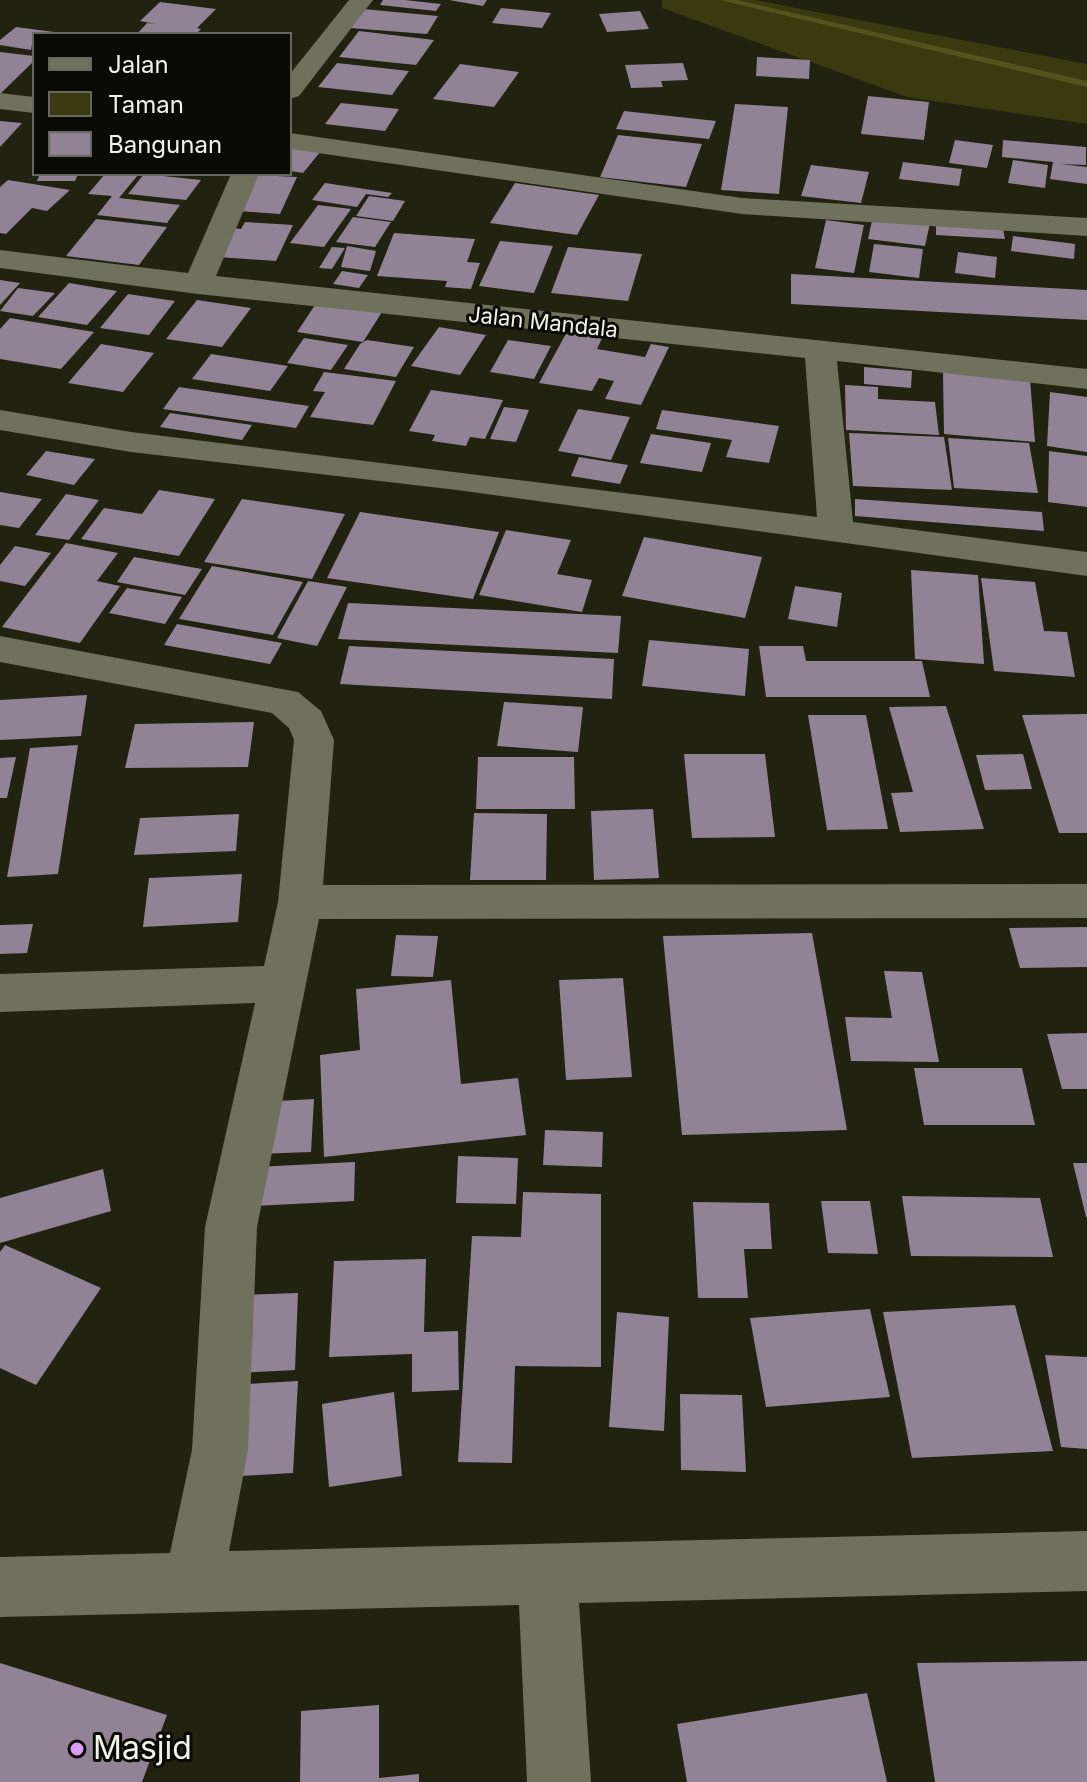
<!DOCTYPE html>
<html>
<head>
<meta charset="utf-8">
<style>
  body { margin:0 }
  #map { position:relative; width:1087px; height:1782px; overflow:hidden; background:#212210; font-family:Inter,sans-serif }
  canvas { display:block }
  .legend { position:absolute; left:32px; top:32px; width:260px; height:144px; box-sizing:border-box; background:#0a0b04; border:2px solid #67685f; margin:0; padding:10px 14px; list-style:none; font-size:24px; color:#f2f3e7 }
  .legend li { display:flex; align-items:center; gap:16px; height:40px }
  .legend b { width:40px; border:2px solid #67685f }
</style>
</head>
<body>
<div id="map">
<canvas width="1087" height="1782"></canvas>
<ul class="legend">
<li><b style="height:10px;background:#6f715c"></b>Jalan</li>
<li><b style="height:22px;background:#393a0f"></b>Taman</li>
<li><b style="height:22px;background:#918395"></b>Bangunan</li>
</ul>
</div>
<script>
const ctx = document.querySelector('canvas').getContext('2d');
ctx.lineJoin = 'round';
function paint(path, color) {
  ctx.fillStyle = color;
  ctx.fill(path, 'evenodd');
}
function trace(path, color, width, dash) {
  ctx.strokeStyle = color;
  ctx.lineWidth = width;
  ctx.lineCap = dash ? 'butt' : 'round';
  ctx.setLineDash(dash || []);
  ctx.stroke(path);
}
function label(font, color, halo, rows, align = 'center') {
  ctx.font = font + ' Inter,sans-serif';
  ctx.lineWidth = 6;
  ctx.setLineDash([]);
  ctx.textBaseline = 'middle';
  ctx.strokeStyle = halo;
  ctx.fillStyle = color;
  for (const [text, x, y, turn = 0] of rows) {
    ctx.save();
    ctx.translate(x, y);
    ctx.rotate((+turn || 0) * Math.PI / 180);
    ctx.textAlign = isNaN(turn) ? turn : align;
    if (halo) ctx.strokeText(text, 0, 0);
    ctx.fillText(text, 0, 0);
    ctx.restore();
  }
}
const green = new Path2D(`
  M662,0h93l332,64v60l-180,-27 -245,-89z`);
const stream = new Path2D(`
  M720,0h17l350,81v6z`);
const building = new Path2D(`
  M383,0h22l36,4 -5,7 -56,-6z
  M449,0h38l-4,6z
  M160,2l56,7 -19,19 4,1 -5,5h-59l10,-11 9,1 -16,-3z
  M501,8l50,5 -9,15 -50,-5z
  M363,9l75,7 -11,18 -77,-6z
  M640,11l9,18 -42,3 -8,-18z
  M16,27l38,5v2h-20l-3,16 -31,-5v-5z
  M359,31l75,9 -18,25 -77,-8z
  M0,52l34,4v5l-34,33z
  M757,57l53,3 -1,19 -53,-3z
  M337,63l72,8 -17,24 -74,-8z
  M683,63l5,17 -27,1 2,6 -32,1 -6,-23z
  M460,64l59,8 -25,35 -61,-8z
  M868,96l61,6 -5,38 -63,-6z
  M341,103l58,6 -14,22 -60,-7z
  M735,104l53,3 -9,87 -58,-4z
  M624,111l92,10 -7,18 -93,-10z
  M0,121l22,2 -22,24z
  M618,135l84,9 -16,43 -86,-10z
  M955,140l38,5 -6,23 -38,-5z
  M1003,140l83,7v18l-26,-1 27,3v17l-37,-5 3,-17 -51,-5z
  M290,147l31,4 -18,22 -13,-2z
  M1013,160l35,5 -3,23 -37,-5z
  M903,162l59,7 -3,17 -60,-7z
  M811,165l58,7 -8,31 -60,-7z
  M40,174h38l-3,7h-38z
  M105,174l33,1 -19,23 61,7 -13,18 -70,-8 15,-19 -24,-2z
  M144,174l57,6 -15,20 -58,-6z
  M256,175l41,2 -17,37 -42,-3z
  M8,180l62,10 -23,21 -15,-3 -26,26 -6,-1v-46z
  M325,183l67,10 -4,4 -22,-3 -9,13 -45,-7z
  M515,183l84,12 -22,40 -87,-12z
  M369,196l36,5 -12,20 -37,-5z
  M318,205l33,4 -27,38 -34,-4z
  M873,216l57,7 -5,23 -57,-7z
  M353,217l38,5 -16,25 -39,-5z
  M96,219l71,8 -28,38 -73,-9z
  M826,220l38,5 -10,48 -39,-5z
  M245,222l48,3 -17,36 -58,-4 15,-29 8,1z
  M936,224l67,5 2,10 -69,-4z
  M394,233l81,6 -8,23 13,1 -9,26 -26,-2 2,-6 -70,-5z
  M1013,236l62,8 -1,15 -63,-8z
  M500,241l53,5 -19,47 -55,-7z
  M874,244l49,5 -4,29 -50,-6z
  M347,246l29,5 -6,20 -29,-4z
  M332,247l13,1 -13,21 -13,-1z
  M568,247l74,7 -14,47 -77,-8z
  M958,252l39,5 -2,21 -40,-5z
  M342,271l26,4 -9,13 -26,-4z
  M791,274l296,16v30l-296,-16z
  M0,280l20,3 -20,22z
  M69,283l48,8 -30,34 -49,-8z
  M18,288l37,5 -22,23 -33,-5z
  M128,294l47,7 -26,34 -49,-7z
  M197,300l54,8 -29,39 -56,-8z
  M317,302l65,10 -19,30 -66,-10z
  M10,318l84,14 -33,37 -61,-10v-30z
  M439,327l47,8 -26,40 -49,-9z
  M568,330l35,6 -6,13 48,8 6,-13 18,3 -28,58 -36,-6 9,-18 -15,-3 -7,13 -53,-8z
  M304,338l44,7 -17,25 -44,-7z
  M367,340l47,7 -18,30 -52,-8 16,-25z
  M508,340l43,6 -17,33 -44,-7z
  M101,344l53,9 -31,39 -55,-9z
  M211,354l77,12 -18,25 -78,-12z
  M864,367l48,4 -1,17 -47,-4z
  M324,372l72,9 -23,44 -63,-8 15,-25 -12,-1z
  M943,372l87,7 5,63 -91,-8z
  M845,385l33,2v12l57,3 4,33 -93,-5z
  M179,387l130,19 -13,22 -133,-19z
  M431,390l72,10 -18,39 -15,-2 -4,9 -34,-5 3,-6 -26,-4z
  M1050,392l37,5v55l-40,-6z
  M504,407l25,3 -13,32 -26,-3z
  M578,409l52,8 -19,43 -53,-9z
  M662,410l117,16 -10,37 -43,-6 6,-17 -76,-11z
  M170,413l82,12 -10,15 -82,-13z
  M849,433l95,4 8,53 -99,-4z
  M651,434l60,9 -9,29 -62,-9z
  M948,438l81,5 9,50 -84,-5z
  M46,451l49,8 -21,26 -48,-10z
  M1049,451l38,5v51l-39,-5z
  M579,457l49,8 -8,19 -49,-8z
  M159,490l56,9 -36,57 -98,-17 23,-31 38,6z
  M0,492l42,7 -23,29 -19,-3z
  M66,494l33,6 -30,40 -34,-5z
  M242,499l103,15 -33,65 -108,-17z
  M855,499l187,13 2,19 -189,-15z
  M360,512l139,20 -26,67 -146,-21z
  M506,530l65,10 -14,34 35,6 -10,32 -103,-17z
  M644,537l118,20 -17,61 -123,-22z
  M66,543l52,10 -21,28 23,5 -40,57 -78,-16z
  M15,546l36,7 -26,33 -25,-5v-16z
  M134,557l68,12 -17,26 -68,-13z
  M212,566l91,16 -30,53 -94,-16z
  M911,570l67,5 6,89 -69,-5z
  M981,578l54,4 9,49 23,1 8,45 -81,-6z
  M308,581l39,6 -30,59 -40,-8z
  M795,586l47,7 -5,34 -49,-8z
  M127,588l55,9 -17,27 -56,-11z
  M348,603l273,13 -3,37 -280,-14z
  M177,624l105,19 -12,21 -106,-19z
  M649,640l100,9 -4,47 -103,-10z
  M349,646l265,13 -2,40 -272,-15z
  M759,646h44l3,15h116l8,36h-164z
  M87,695l-6,41 -81,4v-40z
  M504,702l79,5 -5,45 -81,-6z
  M946,706l38,123 -84,3 -9,-39 22,-1 -24,-85z
  M1087,714v119h-28l-37,-118z
  M808,715h58l22,114 -61,1z
  M254,722l-6,45 -123,1 10,-44z
  M78,745l-20,129 -51,3 23,-129z
  M684,754h81l10,83 -83,1z
  M1023,754l9,35 -47,1 -9,-35z
  M16,757l-9,41h-7v-40z
  M478,757h96l1,52h-99z
  M653,809l6,69 -65,2 -3,-69z
  M474,813l73,1 -1,66h-76z
  M239,814l-3,37 -102,4 6,-37z
  M242,874l-4,48 -95,5 6,-49z
  M33,924l-6,29 -27,1v-29z
  M1087,927v40l-67,1 -11,-40z
  M812,933l35,197 -165,5 -19,-199z
  M396,935l42,1 -5,41 -42,-1z
  M884,971l38,1 17,90 -88,-1 -6,-44 47,1z
  M623,978l9,99 -66,3 -7,-100z
  M451,980l10,104 57,-6 8,57 -202,22 -4,-102 40,-5 -4,-61z
  M1087,1033v56h-25l-15,-55z
  M914,1068h108l13,57h-111z
  M314,1099l-3,53 -54,2 3,-52z
  M545,1130l58,2 -1,35 -59,-2z
  M458,1156l60,2 -2,46 -60,-1z
  M355,1162l-1,39 -101,5 3,-39z
  M1073,1163h14v54h-1z
  M103,1169l8,42 -111,32v-45z
  M523,1192l78,2v173l-86,-1 -3,97 -54,-1 14,-226 49,1z
  M902,1196l138,2 13,59 -142,-1z
  M821,1201h49l8,53 -50,-1z
  M693,1202l76,1 3,46h-28l4,49h-50z
  M5,1245l96,43 -65,97 -36,-17v-116z
  M426,1259l-2,73 34,-1 1,59 -47,2v-38l-83,3 5,-96z
  M298,1293l-3,77 -59,3 5,-78z
  M1015,1305l38,146 -141,7 -29,-146z
  M870,1309l20,88 -124,10 -16,-89z
  M617,1312l52,5 -5,114 -55,-4z
  M1045,1355l42,2v92l-26,-2z
  M298,1381l-5,92 -70,4 7,-92z
  M394,1392l8,84 -73,11 -7,-83z
  M680,1394l62,1 4,77 -65,-2z
  M1087,1661v121h-152l-18,-119z
  M0,1663l167,52 -25,67h-142z
  M867,1693l20,89h-200l-10,-58z
  M379,1705v73l40,-4v8h-119l1,-71z`);
const minor = new Path2D(`
  M349,0h24l-74,96 -9,3v-25z
  M0,93l34,4v16l-34,-4z
  M290,133l452,65 345,20v18l-345,-22 -452,-65z
  M231,174h28l-43,102 871,93v20l-250,-28 16,161 234,30v24l-630,-86 -326,-38 -131,-22v-20l131,22 686,85 -12,-159 -607,-64 -198,-26v-18l188,23z
  M0,636l298,56 23,19 13,29 -11,145 764,-1v34l-768,1 -62,308 -9,223 -19,101 858,-20v60l-508,12 12,179h-64l-8,-177 -519,12v-60l170,-4 22,-103 13,-223 50,-224 -255,9v-38l264,-8 14,-64 16,-162 -5,-12 -17,-15 -272,-51z`);
const markers = [
  [77,1749,8,"#dd99f4"]
];
const farStreetnames = [
  ["Jalan Mandala",543,323,6]
];
const nearPoinames = [
  ["Masjid",93,1749]
];
paint(green, '#393a0f');
paint(stream, '#52531f');
paint(building, '#918395');
paint(minor, '#6f715c');
for (const [x, y, r, color] of markers) {
  const dot = new Path2D();
  dot.arc(x, y, r, 0, 2 * Math.PI);
  ctx.fillStyle = color;
  ctx.fill(dot);
  trace(dot, '#0a0b04', 3);
}
label('22px', '#f2f3e7', '#0a0b04', farStreetnames);
label('32px', '#f2f3e7', '#0a0b04', nearPoinames, 'left');
</script>
</body>
</html>
